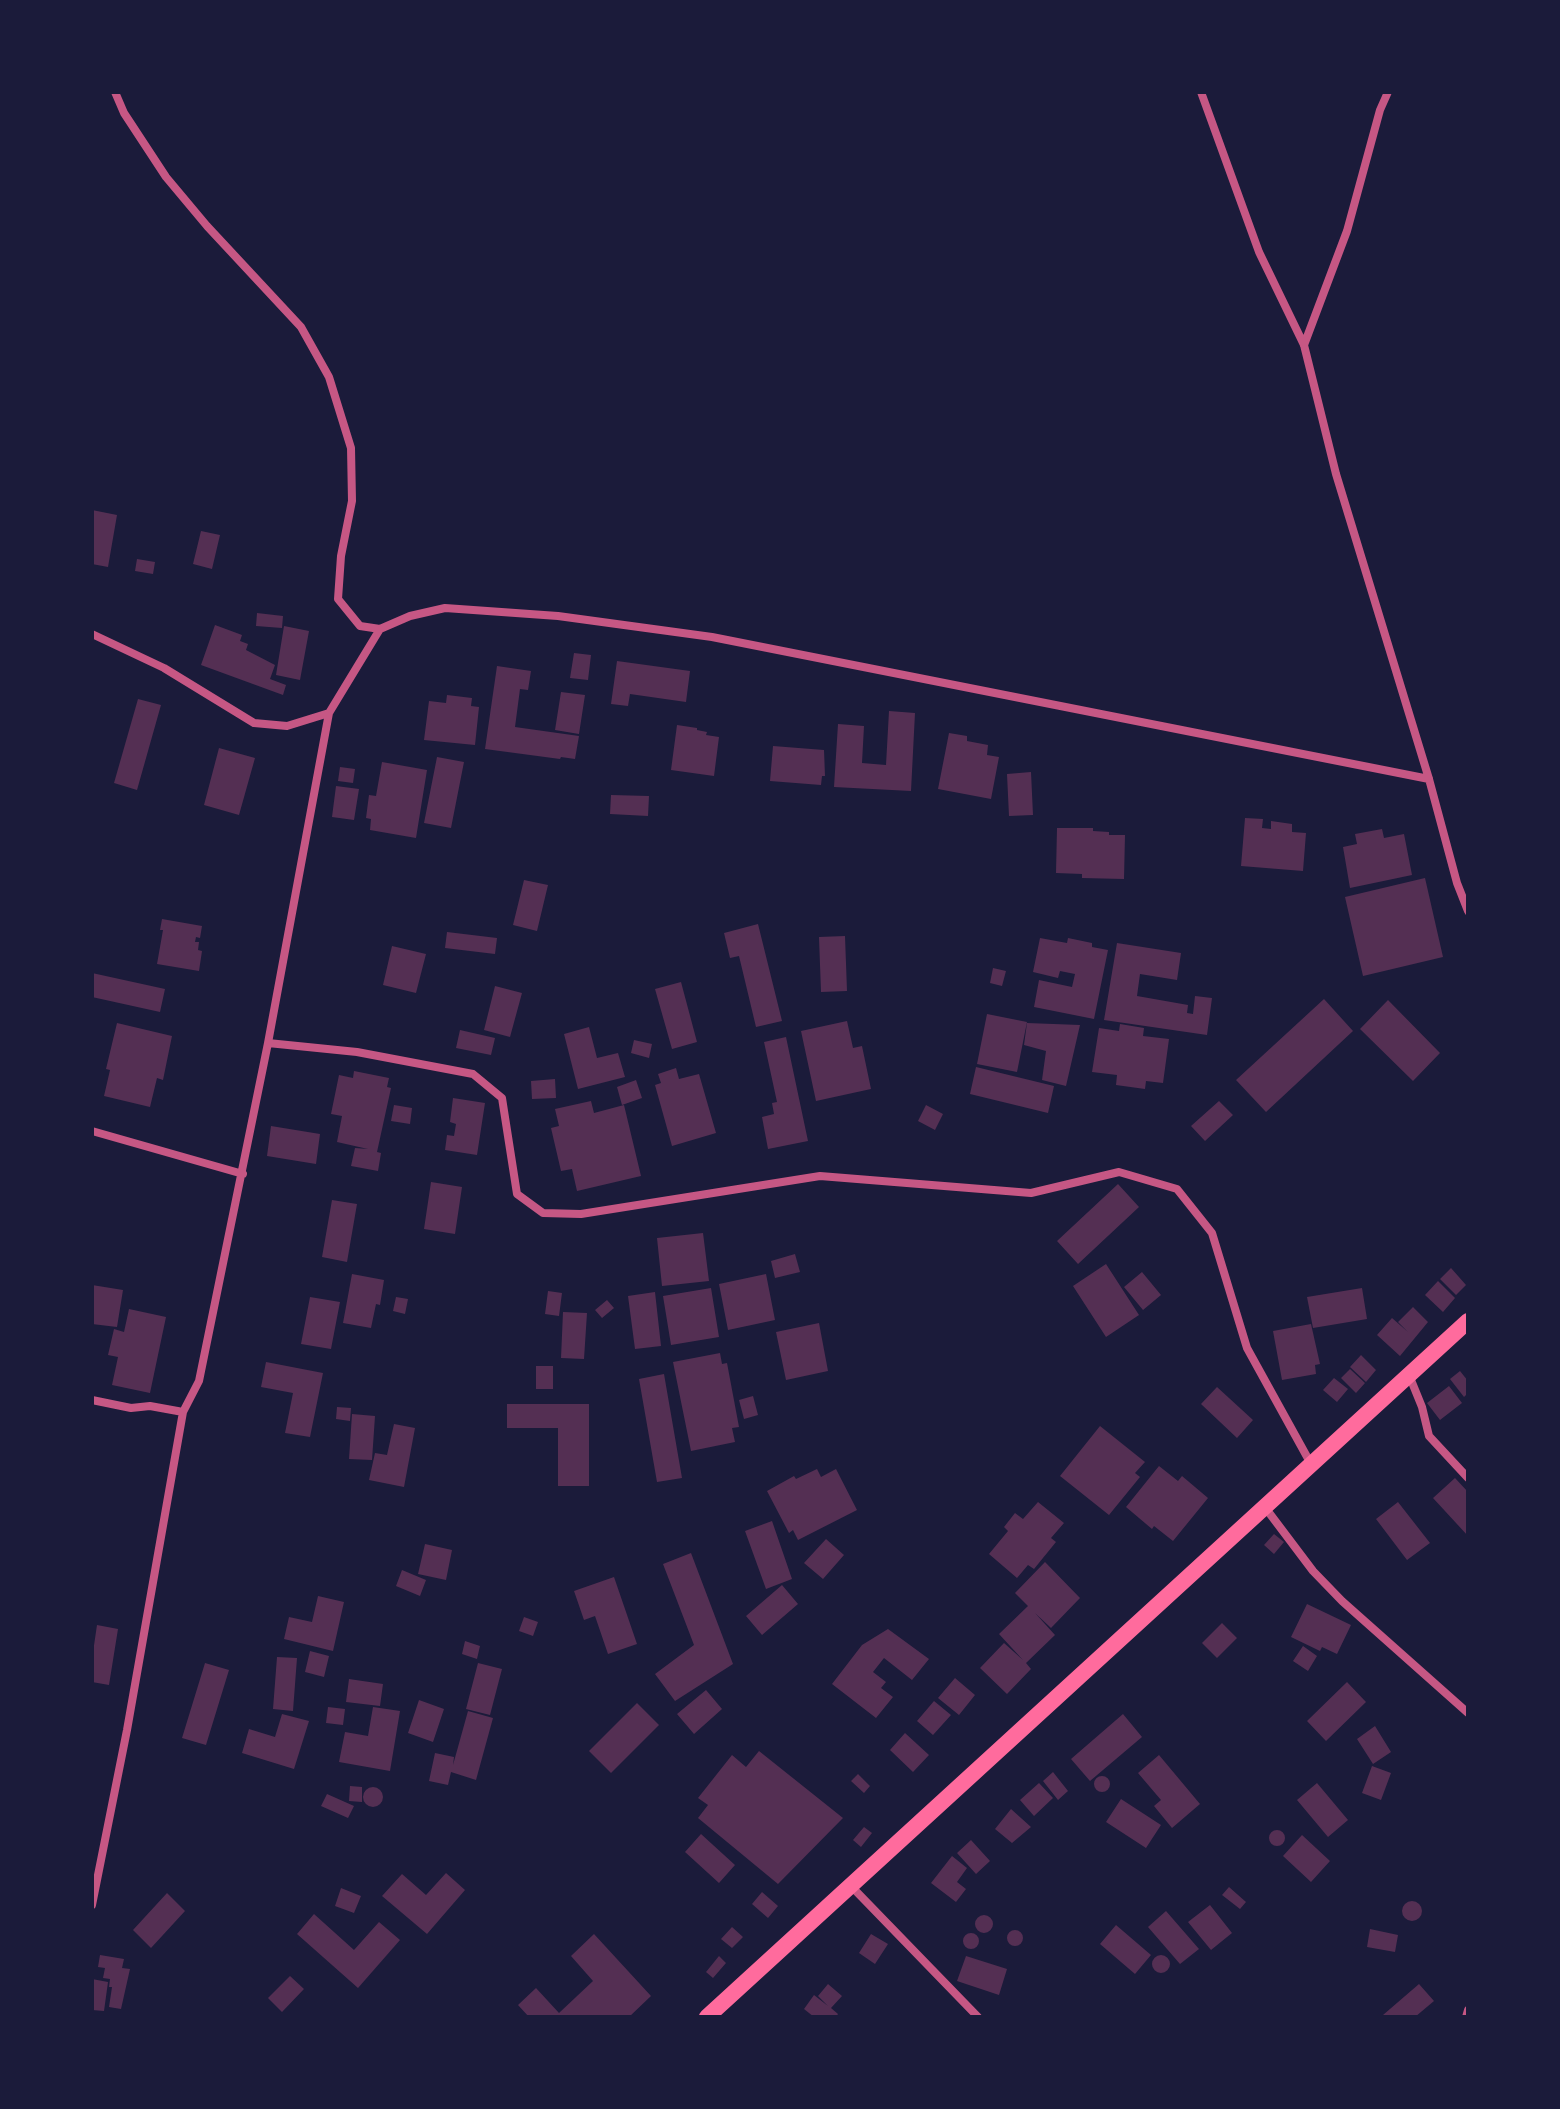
<!DOCTYPE html>
<html>
<head>
<meta charset="utf-8">
<style>
  body { margin:0 }
  #map { position:relative; width:1560px; height:2109px; overflow:hidden; background:#1b1b3a; font-family:"IBM Plex Serif",serif }
  canvas { display:block }
  .frame { position:absolute; inset:0; border:94px solid #1b1b3a; pointer-events:none }
</style>
</head>
<body>
<div id="map">
<canvas width="1560" height="2109"></canvas>
<div class="frame"></div>
</div>
<script>
const ctx = document.querySelector('canvas').getContext('2d');
ctx.lineJoin = 'round';
function paint(path, color) {
  ctx.fillStyle = color;
  ctx.fill(path, 'evenodd');
}
function trace(path, color, width, dash) {
  ctx.strokeStyle = color;
  ctx.lineWidth = width;
  ctx.lineCap = dash ? 'butt' : 'round';
  ctx.setLineDash(dash || []);
  ctx.stroke(path);
}
const building = new Path2D(`
  M92,510l25,5 -9,52 -16,-3z
  M201,531l19,4 -8,34 -19,-5z
  M137,559l18,3 -2,12 -18,-3z
  M257,613l26,3 -1,12 -26,-2z
  M215,625l27,10 -2,6 8,3 -2,6 29,15 -5,14 16,6 -3,10 -82,-30z
  M284,626l25,5 -9,49 -24,-5z
  M574,653l17,2 -3,25 -18,-2z
  M617,661l73,10 -4,31 -56,-8 -2,12 -17,-2z
  M497,666l34,5 -3,19 -8,-1 -5,38 64,9 -4,23 -14,-2 -1,2 -75,-10z
  M561,692l24,3 -6,39 -24,-4z
  M447,695l25,3 -1,8 8,1 -4,38 -51,-5 5,-39 17,2z
  M138,699l23,6 -24,85 -23,-7z
  M889,711l26,2 -4,78 -77,-4 4,-63 26,2 -2,37 24,2z
  M677,725l20,3v2l10,2 -1,3 13,2 -5,39 -43,-6z
  M949,733l18,3v5l21,4 -1,10 12,2 -8,42 -53,-10z
  M773,746l51,4 1,26h-3l-1,9 -51,-4z
  M219,748l36,10 -16,57 -35,-10z
  M437,757l27,5 -13,66 -27,-5z
  M382,762l45,8 -11,68 -46,-8 1,-11 -5,-1 3,-23 7,1z
  M340,767l15,2 -2,14 -15,-2z
  M1031,772l2,43 -24,1 -2,-42z
  M336,786l23,3 -5,31 -22,-3z
  M611,795l38,1 -1,20 -38,-2z
  M1245,818l18,1 -1,9 9,1v-8l21,3v8l14,1 -3,38 -62,-5z
  M1057,828h36v3l16,1v3h16l-1,44 -42,-1v-4l-26,-1z
  M1382,829l2,9 20,-4 8,41 -62,13 -7,-41 14,-3 -2,-10z
  M1425,878l18,79 -80,19 -18,-79z
  M524,880l24,5 -11,46 -24,-6z
  M162,919l40,7 -2,12 -4,-1 -1,5h4l-1,8 4,1 -3,20 -42,-7 6,-34h-3z
  M758,924l24,97 -26,6 -17,-71 -9,2 -6,-25z
  M447,932l50,6 -2,16 -50,-6z
  M845,936l2,55 -26,1 -2,-55z
  M1040,938l27,5 1,-5 24,5v4l16,3 -14,69 -60,-12 5,-27 33,7 3,-13 -15,-3 -2,7 -25,-6z
  M1117,943l64,10 -4,27 -37,-6 -3,22 51,9 -1,8 6,1 2,-18 17,2 -5,37 -103,-15z
  M392,946l34,8 -10,39 -33,-8z
  M993,968l13,3 -4,15 -12,-3z
  M92,973l73,16 -5,23 -68,-15z
  M681,982l16,60 -25,7 -17,-60z
  M495,986l27,7 -12,44 -26,-7z
  M1324,999l29,32 -87,81 -30,-32z
  M1388,1000l52,53 -27,28 -53,-52z
  M987,1014l40,8 -10,50 -40,-8z
  M847,1021l6,27 9,-2 9,43 -55,12 -15,-70z
  M117,1023l55,13 -9,44 -6,-2 -7,29 -46,-11 6,-26 -4,-1z
  M1027,1023l53,2 -14,61 -24,-6 4,-29 -22,-6z
  M1120,1024l24,4 -1,8 26,3 -6,44 -17,-2 -1,8 -29,-4 1,-10 -25,-3 7,-44 20,3z
  M589,1027l8,31 21,-5 7,24 -47,12 -14,-55z
  M460,1030l35,8 -4,17 -35,-7z
  M786,1037l22,104 -40,8 -6,-32 12,-3 -2,-11 5,-1 -13,-60z
  M634,1040l18,4 -3,14 -18,-5z
  M976,1067l78,19 -6,27 -78,-19z
  M676,1068l3,11 20,-5 17,59 -44,13 -17,-61 6,-2 -3,-9z
  M354,1071l35,7 -2,9 4,1 -14,64 4,1 -3,18 -27,-5 4,-18 13,1 -31,-7 5,-26 -11,-2 8,-39 14,3z
  M555,1079l1,19 -24,1 -1,-18z
  M636,1080l6,18 -20,7 -5,-18z
  M453,1098l32,5 -8,52 -32,-5 2,-15 7,1 2,-12 -6,-2z
  M591,1101l3,12 30,-8 17,71 -64,15 -5,-22 -11,2 -10,-43 8,-2 -4,-17z
  M1219,1101l14,14 -28,26 -14,-15z
  M394,1105l18,3 -2,16 -19,-3z
  M926,1105l17,9 -8,16 -17,-9z
  M271,1126l49,8 -4,30 -49,-8z
  M431,1182l31,5 -7,47 -31,-5z
  M1118,1184l21,23 -61,57 -21,-23z
  M332,1200l25,4 -10,58 -25,-5z
  M703,1233l6,48 -47,5 -5,-48z
  M795,1254l5,18 -25,6 -4,-17z
  M1106,1264l33,51 -33,22 -33,-51z
  M1451,1268l15,17 -10,10 -16,-16z
  M1142,1272l19,23 -18,15 -19,-23z
  M352,1274l32,6 -4,25 -4,-1 -5,24 -28,-5z
  M766,1274l9,46 -47,10 -9,-46z
  M1438,1281l17,17 -12,14 -18,-17z
  M92,1285l31,5 -6,37 -25,-3z
  M711,1288l8,49 -48,8 -8,-49z
  M1362,1288l5,31 -54,9 -6,-31z
  M548,1291l14,2 -3,23 -14,-2z
  M655,1292l6,54 -26,3 -7,-53z
  M310,1297l30,5 -9,47 -30,-5z
  M396,1297l12,2 -3,15 -12,-3z
  M607,1300l7,8 -12,10 -7,-8z
  M1413,1307l15,15 -28,34 -23,-21 15,-17 16,14 -10,-10z
  M129,1309l37,8 -16,76 -38,-8 6,-28 -10,-2 6,-26 10,3z
  M563,1312l24,1 -3,46 -23,-1z
  M819,1323l9,48 -42,9 -10,-48z
  M1311,1324l9,40 -5,1 1,9 -34,6 -9,-49z
  M720,1353l2,11 5,-1 12,64 -7,1 3,14 -44,9 -18,-89z
  M1361,1355l15,15 -10,12 -16,-15z
  M266,1362l57,11 -13,64 -25,-4 8,-40 -32,-6z
  M536,1366h17v23h-17z
  M1350,1369l15,14 -9,10 -15,-15z
  M1460,1371l8,10v12l-4,4 -14,-18z
  M664,1374l18,104 -25,4 -18,-103z
  M1334,1378l14,11 -11,13 -14,-12z
  M1449,1386l13,17 -22,17 -13,-17z
  M1217,1387l36,33 -16,18 -36,-34z
  M753,1396l5,19 -14,4 -5,-19z
  M507,1404h82v82h-31v-58h-51z
  M337,1407l14,1 -1,13 -14,-2z
  M352,1414l23,2 -3,44 -23,-1z
  M394,1424l21,4 -11,59 -35,-7 6,-27 12,2z
  M1100,1426l45,36 -10,11 5,4 -31,38 -49,-39z
  M1159,1466l19,15 4,-5 26,22 -35,43 -19,-15 -2,3 -26,-22z
  M817,1469l4,8 15,-8 21,41 -59,30 -5,-10 -4,3 -22,-42 27,-15 2,3z
  M1455,1478l13,14v44l-35,-38z
  M1038,1502l26,21 -13,15 5,4 -22,27 -6,-4 -11,13 -28,-24 19,-23 -4,-4 11,-14 8,6z
  M1398,1502l32,41 -23,17 -31,-41z
  M772,1521l20,58 -26,10 -21,-58z
  M1274,1534l10,8 -10,12 -10,-9z
  M826,1539l18,16 -21,24 -19,-16z
  M425,1544l27,6 -6,30 -28,-6z
  M691,1553l42,111 -58,37 -20,-27 39,-29 -31,-81z
  M1045,1562l35,36 -29,30 -16,-15 20,22 -29,28 5,6 -24,25 -27,-26 24,-25 19,17 -24,-26 29,-28 -13,-13z
  M402,1570l24,10 -6,16 -24,-10z
  M614,1577l23,67 -29,10 -13,-38 -11,4 -10,-29z
  M782,1585l16,19 -36,31 -16,-19z
  M318,1596l26,6 -11,49 -49,-12 5,-22 23,5z
  M1307,1604l44,21 -14,29 -15,-7 -2,4 -29,-14z
  M524,1617l14,5 -5,14 -14,-5z
  M1222,1623l15,15 -20,20 -15,-15z
  M97,1625l21,4 -9,56 -17,-3v-23z
  M888,1629l41,30 -17,21 -28,-22 -11,14 13,10 -5,6 12,9 -17,21 -44,-34 30,-39z
  M465,1641l15,5 -3,13 -15,-5z
  M1303,1646l14,10 -9,15 -15,-10z
  M310,1651l19,5 -5,21 -19,-5z
  M277,1657l20,1 -4,53 -20,-2z
  M205,1663l24,7 -23,75 -24,-7z
  M478,1663l24,6 -12,46 -24,-6z
  M955,1678l20,17 -16,20 -21,-17z
  M349,1679l34,5 -3,22 -34,-4z
  M1347,1682l19,20 -40,39 -19,-20z
  M706,1690l16,19 -28,25 -17,-20z
  M419,1700l25,9 -11,33 -25,-9z
  M934,1701l17,14 -18,20 -16,-14z
  M637,1703l22,22 -48,48 -22,-22z
  M328,1707l17,2 -2,16 -17,-2z
  M373,1707l27,4 -10,60 -51,-9 6,-30 23,4z
  M468,1711l25,7 -17,62 -25,-8 -3,13 -19,-4 6,-28 19,4 -1,8z
  M282,1714l27,7 -15,48 -52,-16 7,-24 26,8z
  M1123,1714l19,23 -52,44 -19,-22z
  M1375,1726l16,26 -18,12 -16,-25z
  M905,1733l24,22 -16,17 -23,-22z
  M759,1751l84,67 -65,66 -80,-66 10,-13 -10,-7 34,-43 14,12z
  M1159,1755l41,49 -28,24 -18,-22 7,-6 -23,-27z
  M1372,1766l19,7 -10,27 -19,-7z
  M1053,1772l15,19 -10,9 -15,-19z
  M858,1774l12,12 -6,7 -13,-12z
  M1094 1784a8 8 0 1 1 16 0a8 8 0 1 1-16 0Z
  M1039,1783l14,15 -19,18 -14,-16z
  M1317,1783l31,37 -20,17 -31,-37z
  M350,1786l12,1v15l-13,-1z
  M363 1797a10 10 0 1 1 20 0a10 10 0 1 1-20 0Z
  M327,1794l27,12 -6,12 -27,-12z
  M1121,1799l40,26 -15,23 -40,-26z
  M1011,1809l20,18 -19,16 -17,-14z
  M864,1827l8,6 -11,14 -8,-7z
  M1269 1838a8 8 0 1 1 16 0a8 8 0 1 1-16 0Z
  M701,1834l34,31 -16,18 -34,-31z
  M1302,1835l28,26 -19,21 -28,-26z
  M971,1840l19,21 -14,13 -19,-21z
  M952,1856l15,12 -10,14 9,7 -10,13 -25,-19z
  M446,1873l19,17 -38,44 -45,-38 20,-22 24,21z
  M1229,1887l17,15 -6,7 -18,-14z
  M341,1888l20,8 -7,17 -19,-7z
  M762,1892l16,14 -10,12 -16,-14z
  M167,1893l18,18 -34,37 -18,-18z
  M1402 1911a10 10 0 1 1 20 0a10 10 0 1 1-20 0Z
  M1210,1905l22,28 -21,17 -23,-28z
  M1166,1911l33,38 -19,15 -32,-37z
  M314,1914l40,36 25,-28 21,18 -42,48 -61,-54z
  M975 1924a9 9 0 1 1 18 0a9 9 0 1 1-18 0Z
  M1116,1925l35,30 -16,19 -35,-30z
  M732,1927l11,10 -11,11 -11,-9z
  M1370,1929l28,6 -3,17 -28,-5z
  M1007 1938a8 8 0 1 1 16 0a8 8 0 1 1-16 0Z
  M963 1941a8 8 0 1 1 16 0a8 8 0 1 1-16 0Z
  M594,1934l57,62 -22,21h-100l-11,-12 18,-17 23,25 34,-32 -22,-25z
  M871,1934l17,10 -13,20 -16,-11z
  M1152 1964a9 9 0 1 1 18 0a9 9 0 1 1-18 0Z
  M100,1955l24,4 -2,9 8,1 -9,40 -12,-2 3,-20h-3l1,-8 -7,-1 2,-10 -7,-1z
  M719,1956l7,7 -13,15 -7,-6z
  M966,1956l41,13 -8,26 -42,-14z
  M290,1976l14,13 -22,23 -14,-14z
  M92,1979l16,3 -4,29 -12,-1z
  M828,1984l14,12 -11,12 7,6 -2,3h-22l-10,-8 10,-14 14,11 -10,-10z
  M1419,1984l15,17 -19,16h-30l-2,-2z`);
const minor = new Path2D(`
  M115,92l9,21 42,64 41,49 94,101 28,50 22,71 1,53 -11,55 -3,43 22,27 20,3
  M1201,92l58,160 45,93 32,129 93,305 28,104 11,28
  M1304,345l43,-114 33,-121 8,-18
  M92,634l72,34 90,55 33,3 42,-13 51,-84 30,-13 35,-8 113,8 154,21 717,142
  M268,1043l89,9 116,22 29,24 15,96 26,19 38,1 239,-38 211,17 88,-21 58,17 35,44 35,115 64,116
  M92,1131l151,43
  M1409,1375l13,32 7,29 39,42
  M92,1400l39,8 19,-2 33,6
  M1264,1506l49,65 29,30 126,112
  M851,1886l127,131
  M92,1905l35,-175 56,-318 16,-31 69,-338 61,-330
  M1466,2017l2,-7`);
const secondary = new Path2D(`
  M707,2017l761,-696`);
paint(building, '#542f53');
trace(minor, '#c65784', 8);
trace(secondary, '#ff6b9d', 16);
</script>
</body>
</html>
